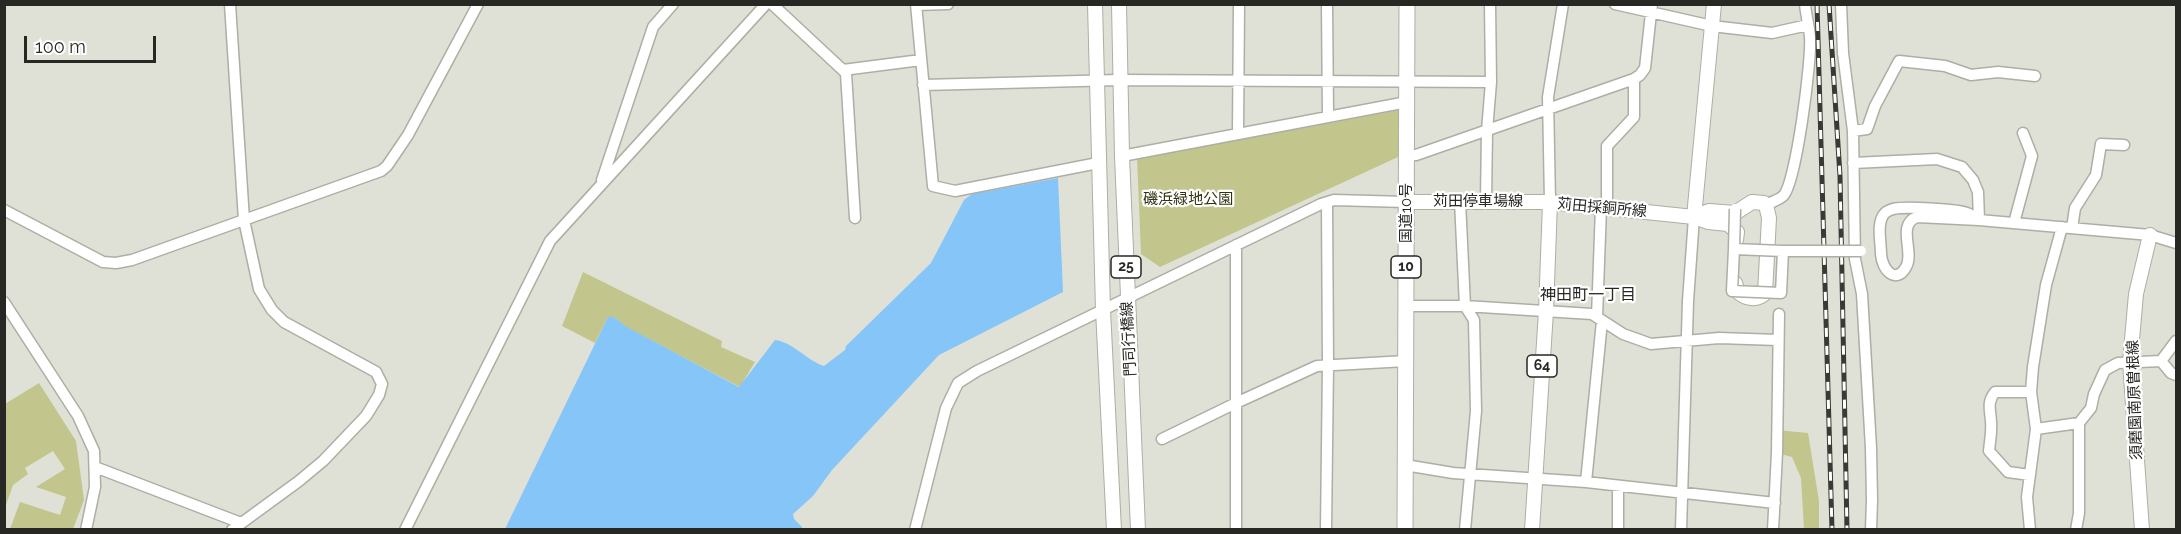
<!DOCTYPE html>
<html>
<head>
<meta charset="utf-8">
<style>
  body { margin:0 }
  #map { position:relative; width:2181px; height:534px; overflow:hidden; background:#e0e1d6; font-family:Raleway,sans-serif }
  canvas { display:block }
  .frame { position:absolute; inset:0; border:6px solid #272723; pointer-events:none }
  .scale { position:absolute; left:24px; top:36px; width:132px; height:27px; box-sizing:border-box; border:3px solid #272723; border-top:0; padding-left:8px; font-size:18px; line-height:21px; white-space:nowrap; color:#272723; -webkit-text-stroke:4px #fff; paint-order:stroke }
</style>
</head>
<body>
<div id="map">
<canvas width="2181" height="534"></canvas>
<div class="frame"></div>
<div class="scale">100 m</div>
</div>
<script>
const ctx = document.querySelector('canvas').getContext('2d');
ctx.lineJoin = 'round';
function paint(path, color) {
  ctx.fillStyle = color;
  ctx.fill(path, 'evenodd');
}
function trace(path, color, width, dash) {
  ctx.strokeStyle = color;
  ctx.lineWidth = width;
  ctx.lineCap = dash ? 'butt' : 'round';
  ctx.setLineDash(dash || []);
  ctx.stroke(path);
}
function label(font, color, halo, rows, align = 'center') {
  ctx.font = font + ' Raleway,"Noto Sans JP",sans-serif';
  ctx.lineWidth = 4.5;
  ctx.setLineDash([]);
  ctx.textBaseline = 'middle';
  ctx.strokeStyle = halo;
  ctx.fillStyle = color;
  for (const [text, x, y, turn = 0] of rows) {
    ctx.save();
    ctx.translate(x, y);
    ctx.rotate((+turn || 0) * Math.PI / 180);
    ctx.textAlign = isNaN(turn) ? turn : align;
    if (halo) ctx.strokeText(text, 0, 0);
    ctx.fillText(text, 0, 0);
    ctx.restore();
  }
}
const green = new Path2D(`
  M1399,110l-1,47 -238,110 -19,-13 -4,-97 107,-18z
  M583,272l139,69 -1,6 34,15 -15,25 -116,-61 -10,-9h-6l-13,26 -33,-17z
  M39,383l37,58 8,59 -11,29h-63l10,-27 40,13 6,-18 -30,-10 29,-18 -12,-18 -28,17 3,6 -15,11 -8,23v-104z
  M1777,430l31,3 11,68v28h-15l-3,-51 -9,-21 -15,-4z`);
const water = new Path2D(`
  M1058,178l5,114 -124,63 -107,115 -19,26 -20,18 1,5 8,8v2h-297l103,-212h6l11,9 114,61 36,-47c18,2 31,20 49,26l21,-16 1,-4 85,-83 33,-63 8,-6z`);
const minor = new Path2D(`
  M230,4l14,216 15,69 13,21 12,12 92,50 6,12 -3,11 -13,21 -43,45 -24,20 -67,49
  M772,4l74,69 9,145
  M916,4l17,182 22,5 143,-28
  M1327,4l1,112
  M1615,4l97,22 60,7 36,-8
  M1841,4l2,49 10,78 2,128 7,35 9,154 1,52 -1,30
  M916,5l32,-1
  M843,70l78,-10
  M923,85l196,-5 372,2
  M1853,131l14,-2 8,-23 24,-45 46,5 26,9 27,-3 37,4
  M1238,134l1,-130
  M1122,156l285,-54
  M1406,156l10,-1 218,-76 6,-4 5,-7 7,-64
  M1853,163l84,-4 25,8 11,13 5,12 1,28
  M602,180l51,-153 20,-23
  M1460,201l5,105 9,14 2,91 -11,119
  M1486,201l1,-70 4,-49 -1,-78
  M1550,202l-2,-105 15,-93
  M1766,205c5,-3 13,-5 17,-9 13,-11 29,-138 27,-159 -1,-11 -4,-22 -5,-33
  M1607,208v-62l27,-29v-38
  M4,210l99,52 13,1 16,-3 249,-89 6,-5 21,-31 70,-131
  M1979,220c-4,-2 -8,-6 -12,-7 -9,-4 -64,-7 -74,-4 -3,1 -6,2 -8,4 -9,9 -4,29 -4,41 1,16 15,31 25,13 9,-15 -10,-42 11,-50l62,3 171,15 26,8
  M2014,223l18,-67 -9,-23
  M2072,228l3,-20 21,-33 5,-31 23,1
  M4,302l74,114 16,35 1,36 -9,43
  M1405,306h60l127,8 31,20 28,10 68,-6 59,2
  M1597,317l4,-110
  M2161,361l15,-20
  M2036,429l-5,-37 2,-25 13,-82 16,-58
  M1162,439l74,-36 81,-37 89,-5
  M1405,465l48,8 133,9 189,21
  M95,467l146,56
  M2030,475l-22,-3 -19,-21c1,-10 3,-21 2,-30 -1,-12 -4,-19 4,-29h36
  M1586,482l16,-161
  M405,530l145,-289 216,-237
  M915,530l31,-122 12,-25 19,-12 344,-167 13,-4 72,2
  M1236,530v-285
  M1326,530l2,-165 -1,-163
  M1618,530v-44
  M1681,530l7,-229 6,-84
  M1773,530l4,-77 2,-139
  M2030,530l-3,-33 9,-68 43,-6 12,-15 3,-14 11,-24 13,-7 43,-2 10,12 5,2
  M2076,530l3,-17v-90`);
const major = new Path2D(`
  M1095,4l8,306 11,220
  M1119,4l3,152 16,374
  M1406,202h144l144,15 14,5 20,2 9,8 -1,8
  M1694,217l15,-6 26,2 17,-11 12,1 2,2 3,13 -4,75c-8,8 -19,6 -27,-1l-3,-9
  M1694,217l20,-213
  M1532,530l14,-219 4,-109
  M2142,530l-12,-168 6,-68 14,-59`);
const highway = new Path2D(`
  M1405,530l2,-526`);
const rail = new Path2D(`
  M1817,4l15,526
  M1829,4l11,172 7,354`);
const minorBridge = new Path2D(`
  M1734,249l1,-40
  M1783,251l-2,42 -49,-2 2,-42 49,2h78`);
const shields = [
  [1126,267,30],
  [1406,267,30],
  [1542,366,30]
];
const shieldNames = [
  ["25",1126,267],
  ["10",1406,267],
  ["64",1542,366]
];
const parkNames = [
  ["磯浜緑地公園",1188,199]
];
const streetNames = [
  ["苅田停車場線",1478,201],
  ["苅田採銅所線",1602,208,5],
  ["国道10号",1406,213,-90],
  ["門司行橋線",1129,339,-93],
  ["須磨園南原曽根線",2135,400,-92]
];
const neighbourhoodNames = [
  ["神田町一丁目",1588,295]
];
paint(green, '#c2c58c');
paint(water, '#85c5f8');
trace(minor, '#adaea4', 13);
trace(major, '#adaea4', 16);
trace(highway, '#adaea4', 17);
trace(minor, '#fff', 10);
trace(major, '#fff', 14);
trace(highway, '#fff', 15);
trace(rail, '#3a3a35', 5);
trace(rail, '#fff', 3, [9]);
trace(minorBridge, '#adaea4', 13, []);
trace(minorBridge, '#fff', 10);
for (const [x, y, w] of shields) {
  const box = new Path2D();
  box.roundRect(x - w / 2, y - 11, w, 22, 4.5);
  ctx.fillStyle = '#fff';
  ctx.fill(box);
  trace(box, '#272723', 1.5);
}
label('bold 14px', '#272723', null, shieldNames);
label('15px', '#313211', '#fff', parkNames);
label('15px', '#272723', '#fff', streetNames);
label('16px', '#272723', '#fff', neighbourhoodNames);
</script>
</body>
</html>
